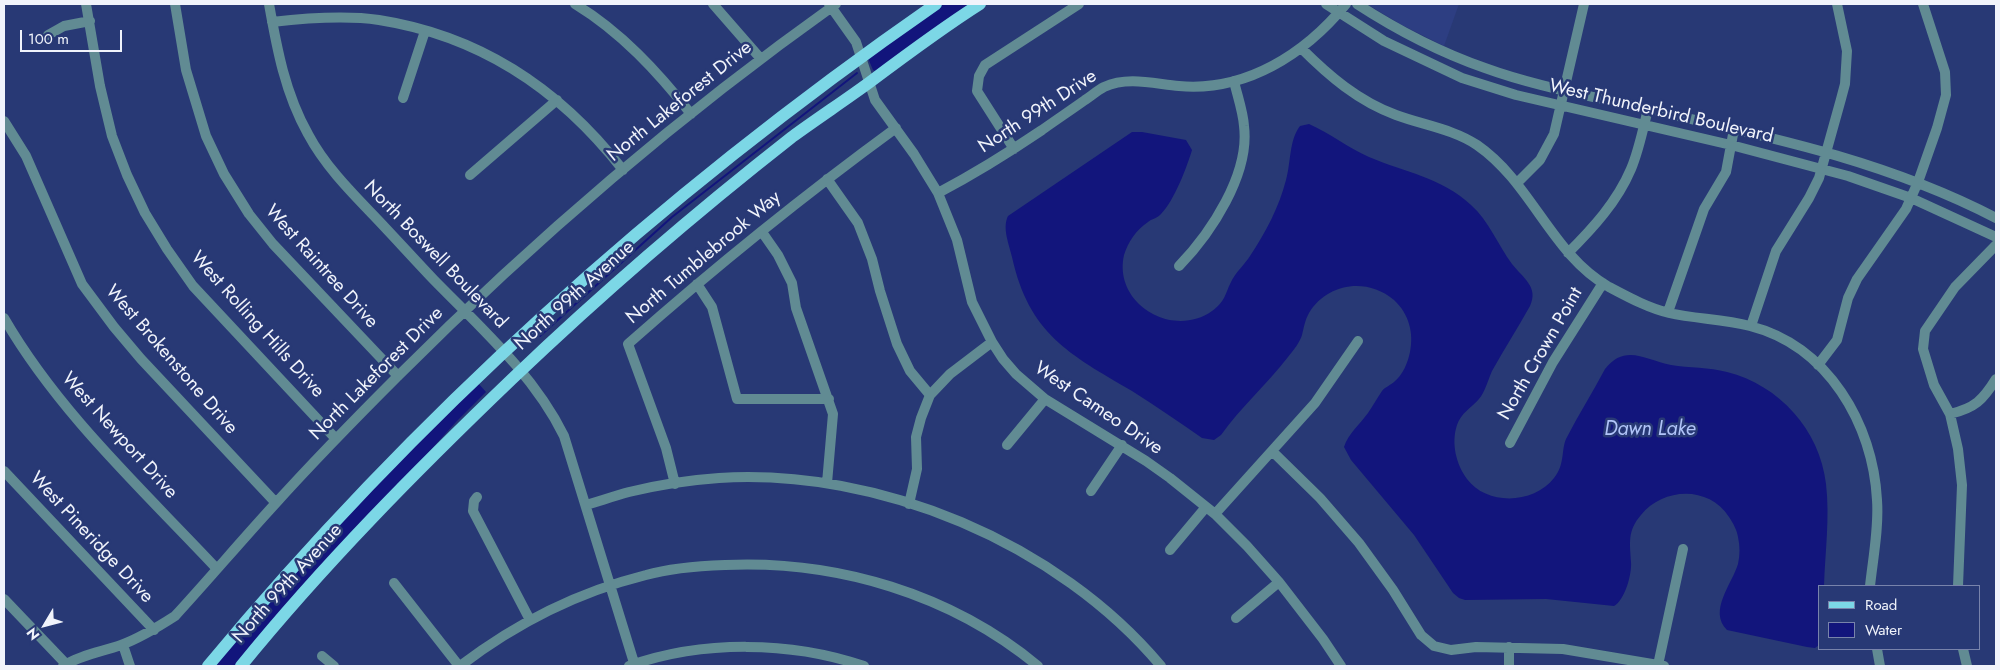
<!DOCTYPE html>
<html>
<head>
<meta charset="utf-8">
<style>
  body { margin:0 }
  #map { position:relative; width:2000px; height:670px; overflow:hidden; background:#283975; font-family:Jost,sans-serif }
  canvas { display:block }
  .frame { position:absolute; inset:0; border:5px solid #f0f3fb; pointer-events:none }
  .legend { position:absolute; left:1818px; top:585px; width:162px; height:65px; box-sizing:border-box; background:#283975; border:1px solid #7883ab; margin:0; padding:6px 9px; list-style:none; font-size:15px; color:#f0f3fb }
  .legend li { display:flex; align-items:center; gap:10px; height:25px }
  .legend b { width:25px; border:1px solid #7883ab }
  .north { position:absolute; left:20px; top:600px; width:50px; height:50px; -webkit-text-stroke:4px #283975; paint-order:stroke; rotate:233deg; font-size:14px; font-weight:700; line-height:20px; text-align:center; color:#f0f3fb }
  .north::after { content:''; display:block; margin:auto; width:18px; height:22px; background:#f0f3fb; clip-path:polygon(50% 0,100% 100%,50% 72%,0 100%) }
  .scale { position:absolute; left:20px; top:30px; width:102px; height:22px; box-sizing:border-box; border:2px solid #f0f3fb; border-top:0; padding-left:6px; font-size:15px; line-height:18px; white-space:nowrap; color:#f0f3fb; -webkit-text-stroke:4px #283975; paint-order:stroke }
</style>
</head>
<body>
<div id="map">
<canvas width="2000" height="670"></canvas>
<div class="frame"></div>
<ul class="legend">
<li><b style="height:6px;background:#7cd7e6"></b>Road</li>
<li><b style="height:14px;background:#12157c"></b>Water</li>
</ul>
<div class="north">N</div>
<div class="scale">100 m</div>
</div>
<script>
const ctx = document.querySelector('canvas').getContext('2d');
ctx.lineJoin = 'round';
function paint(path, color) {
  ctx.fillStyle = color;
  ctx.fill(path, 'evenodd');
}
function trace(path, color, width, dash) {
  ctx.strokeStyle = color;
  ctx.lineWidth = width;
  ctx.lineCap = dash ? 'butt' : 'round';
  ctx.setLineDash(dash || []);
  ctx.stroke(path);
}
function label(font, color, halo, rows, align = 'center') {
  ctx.font = font + ' Jost,sans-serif';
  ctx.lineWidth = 5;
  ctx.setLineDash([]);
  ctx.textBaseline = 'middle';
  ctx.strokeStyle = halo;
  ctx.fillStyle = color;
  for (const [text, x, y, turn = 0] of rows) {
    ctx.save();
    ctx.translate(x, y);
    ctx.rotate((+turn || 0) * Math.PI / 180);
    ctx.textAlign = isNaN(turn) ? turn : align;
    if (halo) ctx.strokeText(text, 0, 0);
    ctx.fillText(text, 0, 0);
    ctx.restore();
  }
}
const built = new Path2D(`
  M1367,4h92l-15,42 -42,-21z`);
const water = new Path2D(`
  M943,4h31l-99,67 -2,-1 -5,-12 1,-3z
  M1309,124c21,9 39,24 60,33 37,16 72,20 102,48 18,16 27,40 41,59 11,14 27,23 18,42 -12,22 -26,43 -38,65 -4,9 -7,21 -13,28 -8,9 -18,14 -22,26 -6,18 -1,39 10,54 20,27 67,25 87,-1 11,-13 7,-27 12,-39 12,-24 27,-47 39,-70 20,-26 41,-9 66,-4 18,3 38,2 56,7 52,13 93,58 99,112 4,34 -1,69 -2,102h-5v59l-4,3 -8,-1 -80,-17c-19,-19 5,-46 11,-66 2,-9 2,-18 0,-27 -1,-7 -5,-14 -9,-20 -21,-32 -66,-29 -88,-2 -14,16 -11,28 -10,47 1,12 -6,38 -17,44l-68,-7 -81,1 -6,-2 -6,-5 -39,-58 -63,-75 -7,-13c4,-13 16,-23 24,-34 5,-7 9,-15 14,-22 3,-4 9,-6 12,-9 9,-7 14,-20 16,-30 4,-19 -1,-38 -16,-52 -27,-23 -67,-17 -85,13 -4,7 -5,14 -7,22 -2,7 -9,16 -14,22 -21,27 -47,50 -67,78l-7,5 -12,-2c-23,-16 -46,-32 -70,-47 -63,-37 -103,-57 -120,-134 -3,-13 -10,-29 -4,-41l124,-84h10l44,8 6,10c-5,17 -18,51 -31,64 -3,4 -10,5 -13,8 -12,8 -20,20 -24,33 -11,49 49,84 88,56 14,-10 13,-18 20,-31 5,-9 13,-16 18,-24 16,-24 29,-49 36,-76 5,-17 3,-40 14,-54z
  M478,383l8,9 -30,30 -221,244h-21l153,-173z`);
const stream = new Path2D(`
  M540,336l132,-119 185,-144`);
const minor = new Path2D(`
  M86,4l14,82 12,50 15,39 18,38 22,36 26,37 143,153
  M175,4l11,66 20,66 18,38 25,40 24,30 125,132
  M269,4c8,45 16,89 39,130 17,32 43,58 69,85 19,20 38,41 57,61 47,48 100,95 130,156l71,230
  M575,4c46,28 83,68 116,110
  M713,4l48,55
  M829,4l27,38 19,58 39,54 24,39 19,47 15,62 20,40 11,17 13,15 29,25 101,62 24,17 45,36 32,32 32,36 44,57 18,27
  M1326,4l58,37 78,37 54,17 215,50 117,31 63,22 85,39
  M1357,4c40,26 82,48 128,64 52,19 108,28 162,41 119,27 240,52 349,109
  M272,22c35,-4 72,-7 107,-2 102,16 181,69 244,150
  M48,35l16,-9 26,-5
  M1301,48c28,28 57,53 95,67 27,10 57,14 81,30 55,38 74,109 132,142 19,10 39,21 60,26 27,6 54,6 81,13 78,20 123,98 127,174 2,28 -4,58 -7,86
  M403,98l22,-67
  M4,121l22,35 56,128 32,43 27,32 135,144
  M1014,149l-37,-58 2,-15 6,-11 94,-61
  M470,175l87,-75
  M827,179l31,44 14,36 8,32 17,53 13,27 20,24
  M1517,183l23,-23 14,-26 30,-130
  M938,193c36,-19 70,-40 104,-63 14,-10 29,-20 43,-30 6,-4 13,-10 19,-13 24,-11 51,-3 75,-1 67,6 126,-32 167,-82
  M762,232l16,23 14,28 4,25 37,106 -6,69
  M1568,253c25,-25 49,-51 63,-84 8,-19 12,-40 17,-60
  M1179,266c32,-33 71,-92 65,-140 -1,-15 -7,-31 -10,-45
  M697,284l15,23 25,92h92
  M1668,312l36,-103 22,-37 8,-43
  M4,318c55,95 139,172 213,251
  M1751,326l25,-75 33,-53 10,-20 22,-79 4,-15 2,-33 -10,-47
  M1818,365l19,-25 11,-42 9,-19 49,-70 12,-27 19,-54 9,-33 -1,-23 -22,-68
  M1950,414c25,-6 33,-14 46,-35
  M1510,443l43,-81 50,-79
  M1007,445l38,-46
  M1273,452l47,46 39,45 34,47 28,45 13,11 17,4 25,-3 87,2 101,17
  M4,471l150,159
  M675,484l-9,-36 -38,-104c86,-76 175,-148 268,-216
  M1091,491l31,-46
  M477,497l-3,4 -1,10 57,109
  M909,504l8,-35 -1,-32 5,-19 9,-23 20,-21 42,-32
  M586,505c14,-4 28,-9 43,-13 29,-7 60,-12 90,-14 160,-10 339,65 442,188
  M1215,514l100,-111 43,-62
  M1170,550l36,-43
  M394,583l65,83
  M1958,586l4,-101 -4,-36 -8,-35 -16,-29 -11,-36 2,-18 30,-44 41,-42
  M4,599l62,65
  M1236,618l43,-36
  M123,645l7,21
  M1509,647v19
  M1877,649l3,17
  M1963,649l4,17
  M322,656l12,10
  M1658,665l25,-116
  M63,666c17,-11 38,-14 58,-21 19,-7 37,-18 54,-29 34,-37 66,-75 100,-112 39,-43 81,-86 122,-127 136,-136 283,-262 439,-373
  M460,666c55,-42 118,-74 186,-91 25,-7 52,-9 79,-10 112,-5 226,29 313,101
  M629,666c73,-26 162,-25 235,0`);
const major = new Path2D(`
  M208,666c211,-254 457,-474 728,-662
  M241,666c83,-102 176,-196 271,-287 89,-85 183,-166 280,-242 26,-19 52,-36 78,-55 36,-27 72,-54 110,-78`);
const streetNames = [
  ["North Lakeforest Drive",680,102,-39],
  ["North 99th Drive",1038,112,-33],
  ["West Thunderbird Boulevard",1661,112,13],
  ["North Boswell Boulevard",435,255,46],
  ["North Tumblebrook Way",704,258,-40],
  ["West Raintree Drive",321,267,48],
  ["North 99th Avenue",575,296,-42],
  ["West Rolling Hills Drive",257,325,48],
  ["North Crown Point",1541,354,-60],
  ["West Brokenstone Drive",171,360,49],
  ["North Lakeforest Drive",377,374,-45],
  ["West Cameo Drive",1098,409,34],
  ["West Newport Drive",119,436,48],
  ["West Pineridge Drive",91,538,47],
  ["North 99th Avenue",288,584,-48]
];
const waterNames = [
  ["Dawn Lake",1650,430]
];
paint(built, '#2d3e82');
paint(water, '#12157c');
trace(stream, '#12157c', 2);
trace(minor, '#618b93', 10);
trace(major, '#7cd7e6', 12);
label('19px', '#f0f3fb', '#283975', streetNames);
label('italic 20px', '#b1c4f9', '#283975', waterNames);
</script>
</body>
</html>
